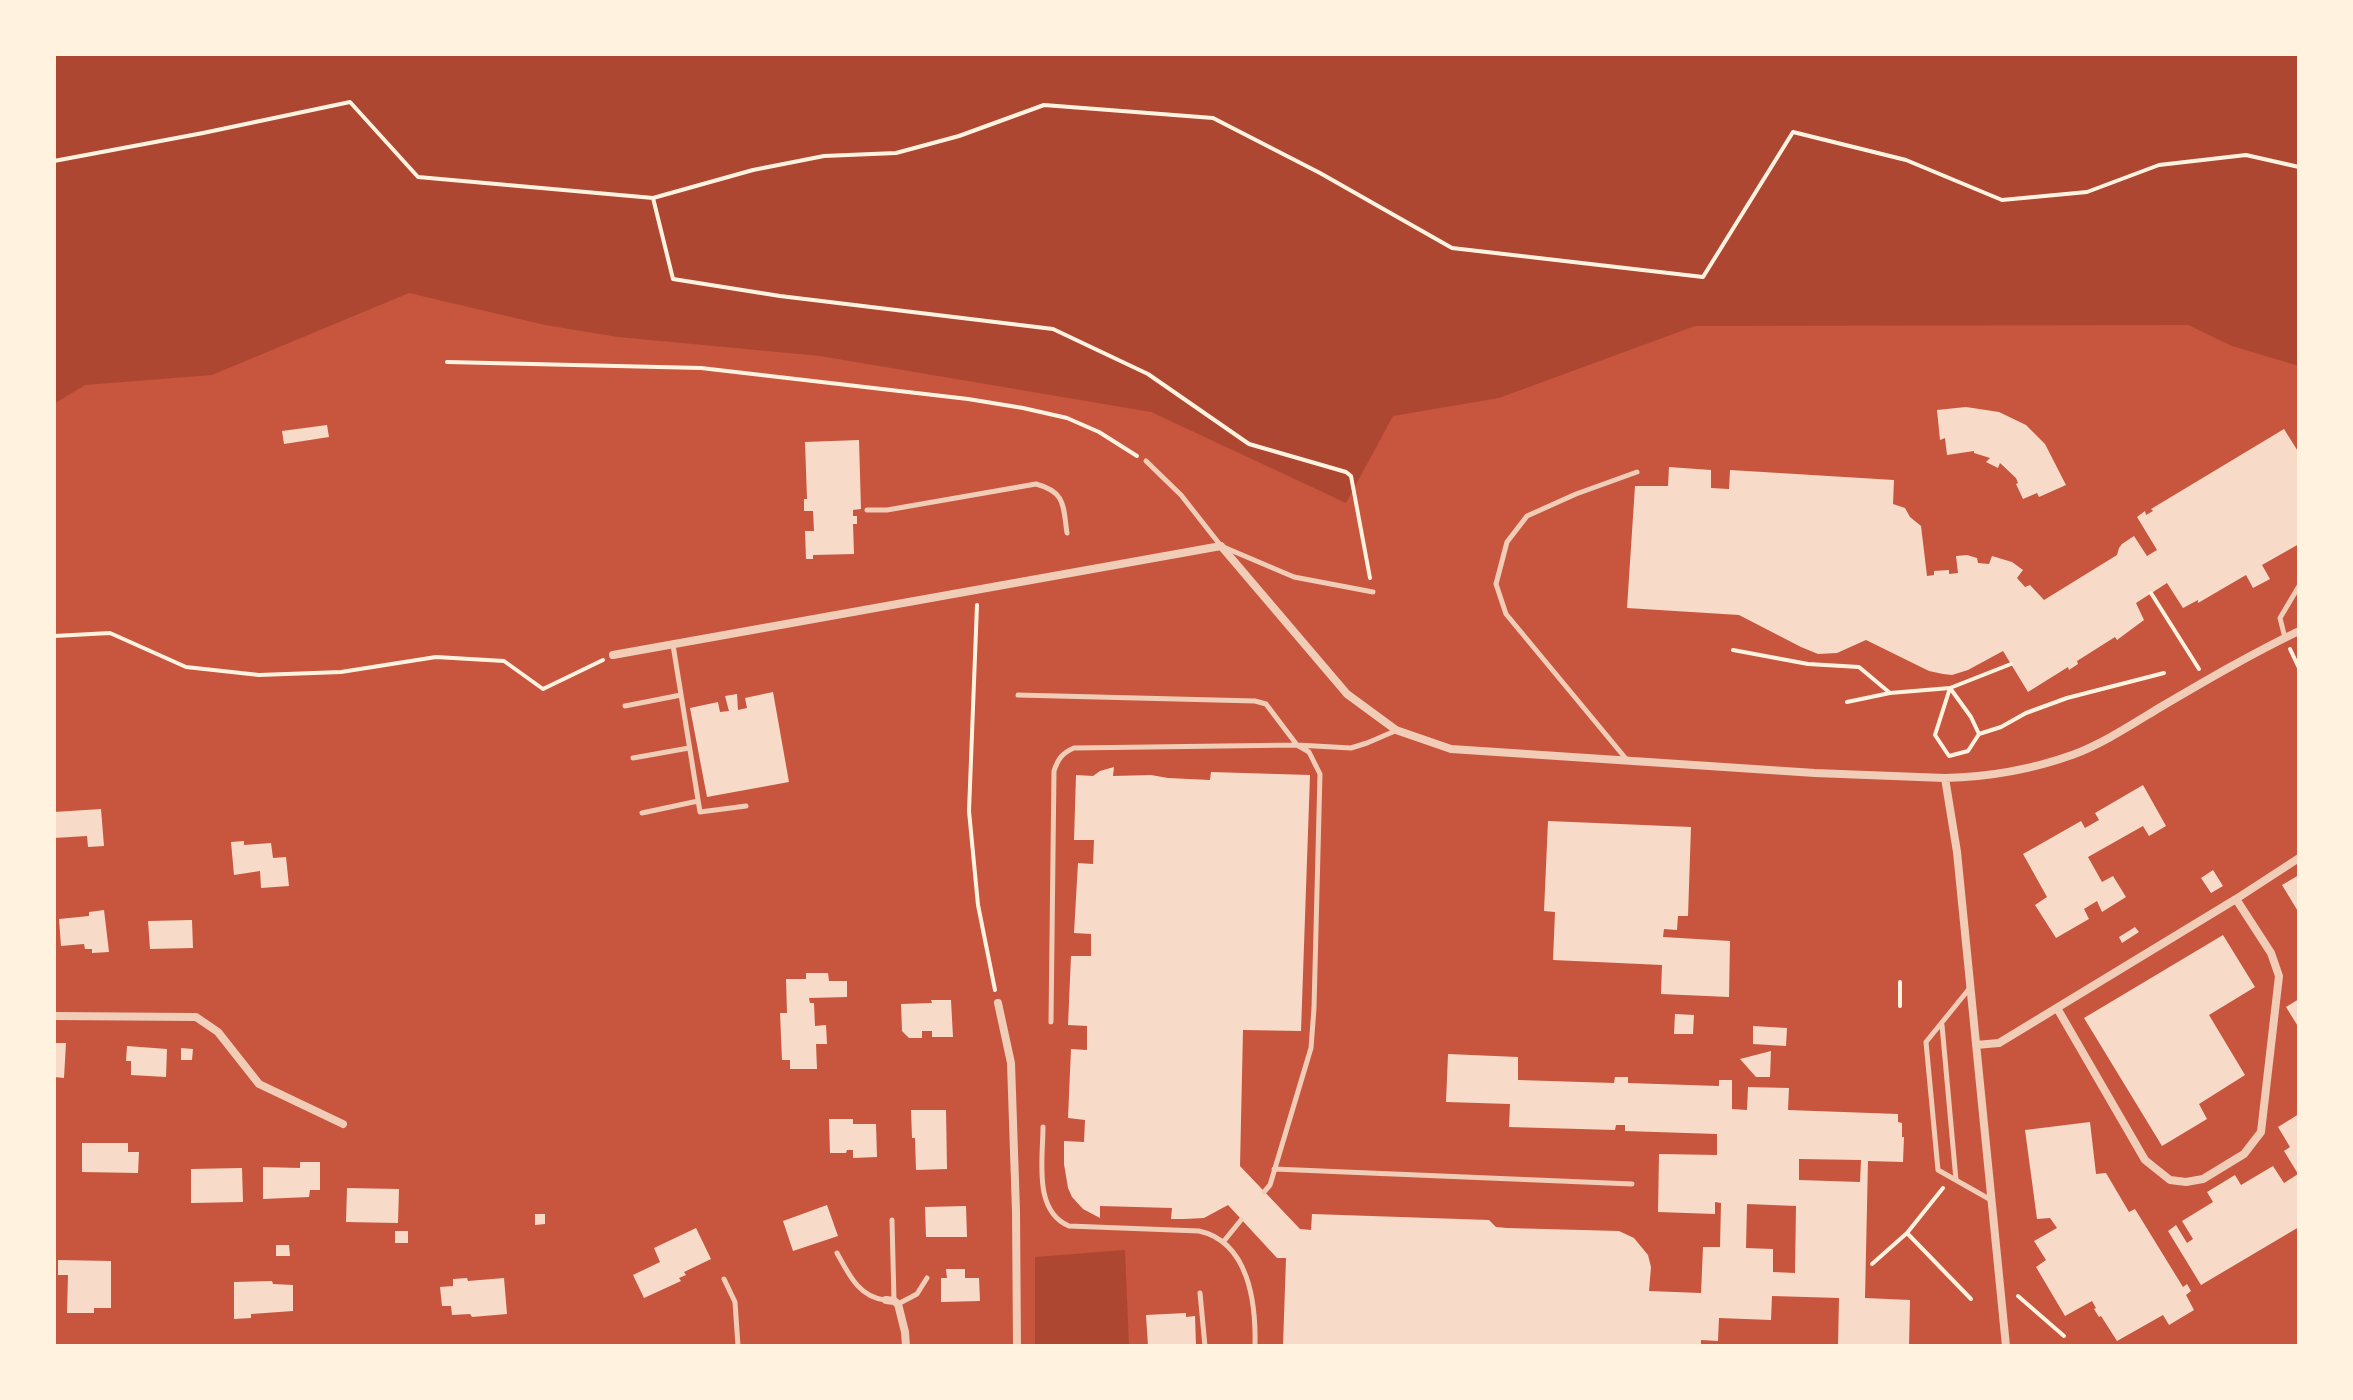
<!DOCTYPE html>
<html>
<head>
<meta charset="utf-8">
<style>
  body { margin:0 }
  #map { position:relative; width:2353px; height:1400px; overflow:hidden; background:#c8553d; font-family:"DejaVu Sans",sans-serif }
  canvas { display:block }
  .frame { position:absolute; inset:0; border:56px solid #fff3e0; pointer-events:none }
</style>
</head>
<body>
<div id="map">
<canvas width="2353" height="1400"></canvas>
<div class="frame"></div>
</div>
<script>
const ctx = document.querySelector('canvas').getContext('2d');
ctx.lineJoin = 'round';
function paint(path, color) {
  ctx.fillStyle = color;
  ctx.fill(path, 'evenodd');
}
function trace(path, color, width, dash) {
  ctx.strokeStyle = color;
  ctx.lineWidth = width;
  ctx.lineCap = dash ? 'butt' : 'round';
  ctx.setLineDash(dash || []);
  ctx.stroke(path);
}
const green = new Path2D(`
  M54,54h2245v312l-67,-20 -44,-21 -493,1 -196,72 -106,18 -47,87 -195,-91 -331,-56 -202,-19 -73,-12 -136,-32 -197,82 -127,10 -31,19z
  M1125,1250l4,96h-94v-89z`);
const building = new Path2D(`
  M1966,407l33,5 27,13 19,19 21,41 -27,12 -2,-4 -14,6 -7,-15 2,-1 -2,-5 -16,-15 -2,5 -12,-6 4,-4 -16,-5v-2l-27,4 -2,-17 -5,2 -3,-30z
  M327,425l2,12 -45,7 -2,-13z
  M2284,429l15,24v91l-37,21 8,14 -17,9 -7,-13 -48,28v-3l-15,8 -16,-25 -31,20 8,17 -27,20 -2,-3 -38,24 1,3 -9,6 -1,-3 -40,25 -25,-41 -35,19 -16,5 -9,-1 -14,-3 -63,-31 -29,13 -19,1 -17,-7 -62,-32 -112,-7 8,-122h33l1,-19 42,3v18l18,1 1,-19 164,10 -1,24 12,4 5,9 11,9 6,50 7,-1v-4l15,-1v4l9,-1 -2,-17 11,-1 10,3 1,5 11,1 3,-8 20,6 11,8 -6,8 8,9 5,-2 14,15 73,-45 2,-7 3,-4 12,-8 13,20 10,-6 -20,-33 8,-6 1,4 7,-4 -2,-2z
  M859,440l2,69 -8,1v6h4v8h-4l1,30 -41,1v4h-7l-1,-28h9l-1,-20h-9v-12h3l-2,-57z
  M773,692l16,90 -82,15 -17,-89 28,-6 2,10 9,-1 -4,-15 12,-2 1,16 9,-2 -2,-10z
  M1114,767l-1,9 38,-1 17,3 42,2 1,-8 99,3 -9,256 -58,-1 -3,136 60,63 11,1 1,-16 177,6 7,7 11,1 112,3 15,7 14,17 3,12 -2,24 52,2 2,-46h17l1,-44 -6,-1v12l-57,-2 1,-58 58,1v-21l-92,-3v-6h-9l-1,5 -106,-3 1,-23 -64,-2 2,-48 70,3v23l96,3 1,-6h13v6l91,3v-6h13v29l15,1 1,-23 41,1 -1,22 110,4v8l4,1v14h2l-1,25 -35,-1 -3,137 45,2 -1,46h-71l1,-48 -67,-2 -1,24 -52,-2 -1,23 -17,-1v6h-418l3,-88h-9l-49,-53 -24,13 -20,1h-13l1,-11 -72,-2v12l-17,-9 -11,-12 -4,-9 -4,-24v-23l20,1 1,-22 -17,-2 3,-69 16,1v-24l-19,-1 3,-69h20v-22l-17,-1 4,-70 15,1 1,-24h-20l2,-65 17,1 7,-5zM1799,1159l62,1 -1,22 -61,-2zM1747,1204l49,2 -1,67 -22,-1v-23l-27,-1z
  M2143,785l23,41 -17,10 -6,-10 -55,31 14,25 11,-6 13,21 -24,15 -5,-11 -13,8 5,10 -33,19 -21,-33 12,-8 -24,-43 58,-33 4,7 14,-8 -4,-7z
  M101,809l3,37 -16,1 -1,-11 -33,2v-26z
  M1548,821l143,6 -3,89h-10l-1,14 -13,-1 -1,8 67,4 -1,56 -68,-3 1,-29 -109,-5 2,-48 -11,-1z
  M244,841v4l27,-2 2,15 13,-1 3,29 -28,2 -1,-17 -26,4 -3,-33z
  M2213,870l10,16 -12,7 -10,-15z
  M2299,875v38l-17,-28z
  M104,910l5,42 -17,1v-4h-7l-1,-5 -23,2 -2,-27 30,-3v-4z
  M192,920l1,28 -43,1 -2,-28z
  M2135,927l4,5 -17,11 -3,-6z
  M2223,935l32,52 -46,28 36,60 -46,29 8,15 -45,27 -78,-128z
  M806,973h22l1,8h18v16l-38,1 1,5h4l1,23 11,-1 1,19h-11l1,25h-27v-9h-8l-2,-47h7l-1,-34h20z
  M2299,999v29l-13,-21z
  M931,1000h20l2,37h-21v-6h-10v7h-13l-7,-7 -1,-27 31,-1z
  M1675,1014l19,1 -1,19h-19z
  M1753,1026l34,2 -1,18 -33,-2z
  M54,1043h12l-2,35 -10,-1z
  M127,1046l40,3 -1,28 -35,-2v-14h-5z
  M181,1048l12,1 -1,11h-11z
  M1771,1051l-1,26h-14l-16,-18z
  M911,1110h35l1,59 -31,1 -1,-32h-3z
  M2299,1114v113l-98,58 -33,-54 8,-6 11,18 6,-4 -11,-18 31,-19 -6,-10 28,-17 6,10 32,-19 11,17 14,-9 -14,-23 6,-4 -12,-20z
  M829,1119h24v5h23l1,33 -24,1v-8h-6l-1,3h-16z
  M2090,1122l6,52 10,-1 23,39 6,-3 48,78 4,-3 4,7 -5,4 8,15 -25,15 -6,-10 -46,26 -16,-25 -2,1 -5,-8 2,-1 -4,-7 -27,15 -29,-49 10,-7 -12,-19 23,-13 -7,-10 -13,1 -12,-89z
  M82,1143h46v9h11l-1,21 -56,-1z
  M300,1162h20v28h-10l-1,7 -46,2v-32l37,1z
  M242,1168l1,34 -52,1v-34z
  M347,1188l52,1 -1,34 -52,-1z
  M827,1205l11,31 -45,15 -10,-30z
  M966,1206l1,31h-41l-1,-30z
  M535,1214h10v10l-10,1z
  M696,1228l15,31 -27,13 2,3 -7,3 2,3 -37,17 -11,-23 27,-13 -6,-14z
  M395,1231h13v12h-13z
  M276,1245h13l1,11h-14z
  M58,1260l53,1v47h-17v5h-27l1,-38h-10z
  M946,1269h19v9h14l1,23 -39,1v-24h6z
  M467,1278l1,3 36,-3 3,36 -35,3 -2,-3 -18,1 -1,-9h-9l-2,-19 13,-1v-7z
  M272,1281l1,3 20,1v26l-42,3v4l-17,1v-37z
  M1186,1313v4l9,-1 1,30h-48l-2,-31z`);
const path = new Path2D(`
  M54,161l149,-28 147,-31 68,75 235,21 20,81 107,17 273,33 95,45 101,70 97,28 5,4 19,102
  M653,198l100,-28 71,-14 72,-3 63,-17 85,-31 169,13 107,55 132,75 251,29 90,-145 113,28 96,40 85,-8 72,-27 87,-10 53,12
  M447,362l254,6 267,31 55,9 44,10 32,14 38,24
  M2151,593l48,76
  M977,605l-8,206 9,94 17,85
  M54,636l56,-3 76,34 73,8 82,-3 95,-15 68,4 39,28 60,-29
  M2290,649l9,19
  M1733,650l75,14 51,3 31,26 -43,9
  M1950,688l-15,47 14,21 19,-5 11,-17 22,-7 25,-14 41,-15 97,-25
  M1950,688l21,29 8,17
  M1890,693l60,-5 61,-24
  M1900,982v24
  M1907,1233l36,-45
  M1872,1264l35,-31 64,66
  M2018,1296l46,40`);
const service = new Path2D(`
  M1146,461l35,34 40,51 73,31 79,15
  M867,510h20l149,-26c30,8 27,22 31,49
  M2285,638l-5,-20 19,-32
  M673,645l27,167 46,-6
  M1018,695l237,6 11,3 31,41 54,3 16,-5 28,-12
  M625,706l56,-11
  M633,758l56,-10
  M1627,760l-121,-146 -10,-30 11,-42 20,-26 49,-22 61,-22
  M642,813l56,-12
  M1969,989l-43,53 12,128 53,30
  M1051,1022l3,-251c4,-12 8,-18 20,-23l223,-3 12,7 11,22 -6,234 -3,40 -41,137 -6,7
  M1942,1025l14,155
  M1043,1127c0,32 -10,84 26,99l130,5c50,11 57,72 56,115
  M1274,1169l358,15
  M892,1220l2,81
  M1224,1241l17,-21
  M837,1253c12,22 22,44 48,47
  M724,1279l11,23 3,44
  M1200,1293l5,53
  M898,1304l19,-10 10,-16`);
const minor = new Path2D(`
  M613,655l608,-109 126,148 49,36 55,19 364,24 130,5 12,74 49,494
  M1945,778c44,-1 85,-8 127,-23 30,-11 59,-30 87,-47 46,-27 92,-54 140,-77
  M998,1003l13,60 5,148 1,135
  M2057,1008l88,152 25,20 16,2 17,-3 41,-25 17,-22 18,-156 -8,-23 -35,-54
  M54,1016l142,1 22,15 41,52 84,40
  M1976,1045l23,-2 237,-144 63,-41
  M886,1300l8,1 4,3 7,28 1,14`);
paint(green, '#ae4732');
paint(building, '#f7dbc8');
trace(path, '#fff3e0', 4);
trace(service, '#f1ccb7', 5);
trace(minor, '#f1ccb7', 8);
</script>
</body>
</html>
